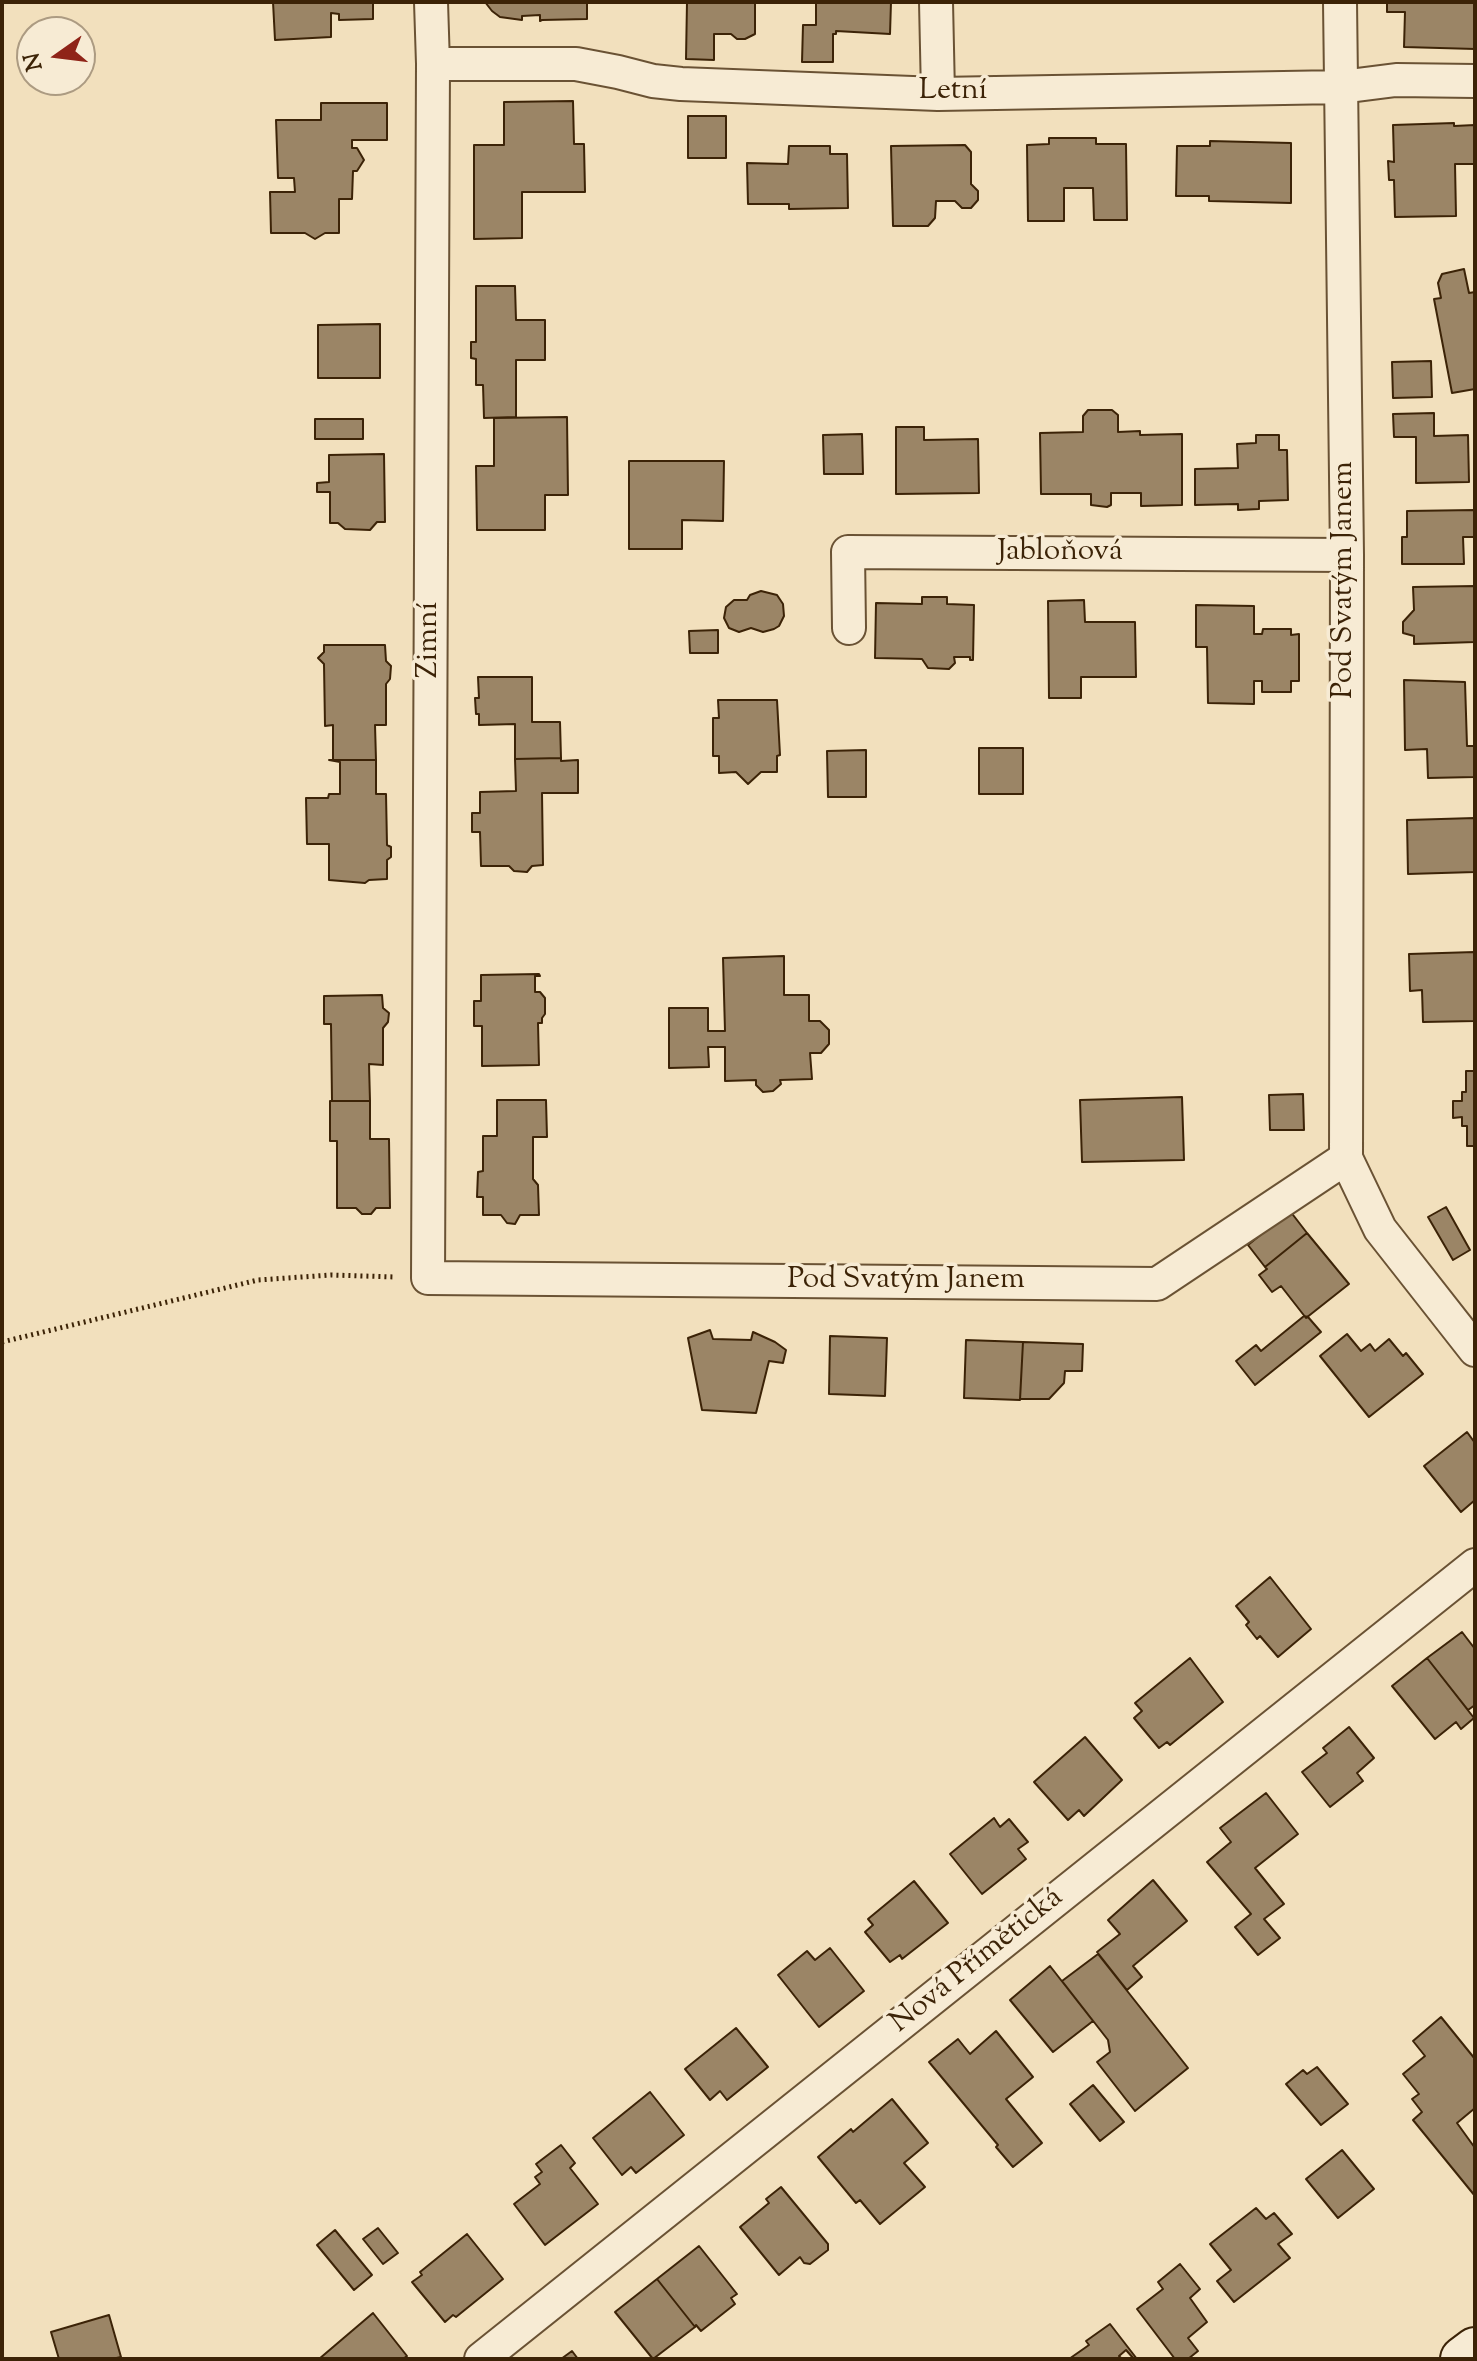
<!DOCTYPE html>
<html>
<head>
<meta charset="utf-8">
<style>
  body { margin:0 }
  #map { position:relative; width:1477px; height:2361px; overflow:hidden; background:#f2e0bd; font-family:"Sorts Mill Goudy",serif }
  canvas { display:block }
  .frame { position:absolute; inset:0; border:4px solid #3c2307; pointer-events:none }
  .north { position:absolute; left:16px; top:16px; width:80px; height:80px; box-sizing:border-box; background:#f7ebd4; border:2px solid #ac9b82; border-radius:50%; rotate:256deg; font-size:22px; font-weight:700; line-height:32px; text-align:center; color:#3c2307 }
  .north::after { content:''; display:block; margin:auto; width:28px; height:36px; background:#8f2418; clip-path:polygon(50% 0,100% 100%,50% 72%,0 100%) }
</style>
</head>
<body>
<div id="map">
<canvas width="1477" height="2361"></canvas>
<div class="frame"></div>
<div class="north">N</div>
</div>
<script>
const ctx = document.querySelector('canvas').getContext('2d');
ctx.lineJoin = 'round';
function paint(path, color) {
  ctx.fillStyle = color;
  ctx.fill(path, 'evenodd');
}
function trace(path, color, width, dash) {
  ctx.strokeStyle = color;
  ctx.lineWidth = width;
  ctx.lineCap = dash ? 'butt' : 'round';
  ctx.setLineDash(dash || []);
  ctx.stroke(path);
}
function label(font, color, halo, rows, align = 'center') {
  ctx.font = font + ' "Sorts Mill Goudy",serif';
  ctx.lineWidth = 7;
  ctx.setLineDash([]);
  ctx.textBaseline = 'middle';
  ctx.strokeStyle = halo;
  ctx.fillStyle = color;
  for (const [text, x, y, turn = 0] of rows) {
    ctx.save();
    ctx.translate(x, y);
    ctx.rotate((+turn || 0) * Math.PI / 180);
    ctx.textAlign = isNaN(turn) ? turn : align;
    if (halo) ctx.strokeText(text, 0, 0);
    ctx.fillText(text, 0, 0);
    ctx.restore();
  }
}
const building = new Path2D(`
  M273,2l100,1v16l-34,1v-6l-8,-1v24l-56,3z
  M273,2h100v1z
  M587,2v17l-45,1 -2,1v-6l-18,1v4l-22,-3 -8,-6 -7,-9z
  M687,2h68v32l-10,5h-8l-6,-5h-17v26l-28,-1z
  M816,2h75l-1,32 -54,-3v3h-3v28h-31l1,-37h13z
  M1387,2h88v47l-71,-2 1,-35h-18z
  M573,101l1,43h10l1,48h-63v46l-48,1v-94h30v-43z
  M321,103h66v37h-35v8h5l7,12 -7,11h-4l-1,28h-13v34h-14l-10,6 -10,-6h-34l-1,-41h25l-1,-14h-16l-2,-58h45z
  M688,116h38v42h-38z
  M1454,123v3l21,-1v39h-20l1,52 -61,1 -1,-37h-5l-1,-19 6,1 -1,-37z
  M1049,138h47v6h30l1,76h-33l-1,-32h-29v33h-36l-1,-76 22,-1z
  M1210,141l81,2v60l-82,-2v-5h-33l1,-50h33z
  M965,145l6,7v32l7,7v9l-7,8h-9l-7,-7h-19l-1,17 -7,8h-35l-2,-80z
  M789,146h41v8h17l1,54 -59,1v-5h-41l-1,-41 41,1z
  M1464,269l5,24 6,-1v97l-23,4 -18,-94 7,-1 -3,-15 4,-9z
  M476,286h39l1,34h29v40h-29v57l-32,1 -1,-33h-7v-26l-5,-1v-16h5z
  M380,324v54h-62v-53z
  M1431,361l1,36 -39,1 -1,-36z
  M1088,410h24l6,5v17l22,-1v4l42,-1v71l-41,1v-13h-30v12l-4,2 -16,-2v-11h-50l-1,-61 43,-1v-16z
  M1434,413v23l34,-1 1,47 -53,1v-46h-22l-1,-23z
  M567,417l1,78h-23v35h-68l-1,-64h18v-48z
  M315,419h48v20h-48z
  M896,427h28v13l54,-1 1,54 -83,1z
  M862,434l1,40h-39l-1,-39z
  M1256,435h23v15h8l1,50 -29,1v8l-21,1v-6l-43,1v-36l43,-1 -1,-24 19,-1z
  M384,454l1,68h-8l-7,8 -25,-1 -7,-6h-8v-31h-13v-9l12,-1v-27z
  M629,461h95l-1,60 -41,-1v29h-53z
  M1475,510v27h-12l1,27h-62v-27h5v-26z
  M1475,586v56l-61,2v-8l-11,-3v-11l11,-12 -1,-23z
  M761,591l16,4 6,9 1,12 -5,10 -5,3 -11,3 -12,-4 -12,4 -10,-4 -5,-10 2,-11 8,-7h13l3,-5z
  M922,597h25v7l27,1 -1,55h-3v-3h-16l1,6 -6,6 -21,-1 -6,-9 -47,-1 1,-55 46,1z
  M1084,600l1,22h50l1,55h-55v21h-32l-1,-97z
  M1196,605l58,1v28h8l1,-5h28v6l8,-1v47h-8v11h-29v-11h-8v23l-46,-1 -1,-56h-11z
  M718,630v23h-28l-1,-22z
  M324,645h61l1,16 5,5 -1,13 -4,5v41h-11l1,35h-43v-35l-8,1 -1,-62 -6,-6 6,-6z
  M478,677h54v45h28l1,36 -46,1v-35l-36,1v-11h-3l-1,-16h4z
  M1404,680l61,2 2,64h8v31l-47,1 -1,-29 -22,1z
  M718,700h59l3,55 -3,1v16h-16l-13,12 -12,-12 -17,1v-17h-6v-38h6z
  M979,748h44v46h-44z
  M866,750v47h-38l-1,-46z
  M561,758v3l17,-1v33h-36l1,72 -11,1 -5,6 -13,-1 -5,-5h-28l-1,-34h-8v-19h8v-21l36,-1 -1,-32z
  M329,760h47v34h10l1,51 4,2v10l-4,3v19l-18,1 -4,3 -36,-3v-36h-22l-1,-46h22l1,-4h11v-32z
  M1475,818v54l-67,2 -1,-54z
  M1475,952v69l-52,1 -1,-32 -12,1 -1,-37z
  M784,956v39h25v26h11l9,9v14l-8,9h-11l2,26 -32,1 1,4 -8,7 -10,1 -7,-7v-5l-31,1v-34h-17l1,20 -40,1v-60h39v23h17l-2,-73z
  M539,974l1,2h-5v16h5l5,6v16l-3,4v5h-4l1,42 -57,1v-40h-8v-25h7v-26z
  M382,995l1,13 6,5 -1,9 -5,6v37l-14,-1 1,37h-38l-1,-77h-7v-28z
  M1466,1071h9v75h-8v-20h-5v-9l-9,1v-17h9v-9h4z
  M1303,1094l1,36h-34l-1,-35z
  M1182,1097l2,63 -102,2 -2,-62z
  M497,1100h49l1,37h-14v42l5,6 1,30h-19l-5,9 -8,-1 -6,-8h-18v-18h-6l1,-25 5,-1v-35h14z
  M330,1101h40v38h19l1,69h-14l-5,6h-9l-6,-6h-19v-67h-7z
  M1446,1207l24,43 -17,10 -25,-43z
  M1290,1211l17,22 -42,34 -17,-22z
  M1307,1233l42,51 -43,34 -25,-32 -9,6 -13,-17 8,-6 -2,-2z
  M1304,1316l4,1 13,15 -66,53 -19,-24 20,-16 5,6z
  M710,1330l3,9 38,1 2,-8 22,10 11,8 -3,13 -14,-2 -13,52 -54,-3 -14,-72z
  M1347,1334l14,17 9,-7 5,7 14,-12 14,17 3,-3 17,21 -54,43 -49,-61z
  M830,1336l57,2 -2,58 -56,-2z
  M966,1340l57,2 -3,58 -56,-2z
  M1023,1342l60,2 -1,27h-17l-1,12 -15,16h-29z
  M1467,1432l8,11v57l-14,12 -37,-46z
  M1270,1577l41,52 -33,28 -18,-21 -3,3 -11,-14 3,-3 -13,-16z
  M1462,1632l13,17v56l-7,5 -41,-52z
  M1190,1658l33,44 -53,43 -3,-3 -8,6 -25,-30 8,-7 -7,-8z
  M1427,1658l47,60 -13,11 -5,-7 -21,17 -43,-53z
  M1349,1727l25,31 -17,15 6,8 -33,26 -28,-35 25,-19 -4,-5z
  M1085,1737l37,43 -38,36 -5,-6 -11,10 -34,-38z
  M1266,1793l32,41 -43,34 29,36 -20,15 16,19 -22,17 -23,-28 16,-13 -44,-52 24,-20 -11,-14z
  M994,1818l6,9 9,-8 19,23 -10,7 8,10 -44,35 -32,-40z
  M1153,1880l34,41 -54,45 9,11 -15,13 -30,-38 23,-18 -12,-14z
  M914,1881l34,42 -46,36 -2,-4 -10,7 -25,-30 8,-7 -5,-6z
  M830,1948l34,43 -45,36 -41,-52 29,-24 8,9z
  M1098,1954l90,114 -53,43 -38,-49 13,-10 -2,-12 -46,-59z
  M1050,1966l43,55 -40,31 -43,-52z
  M1441,2017l34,42v49l-18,15 18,25v48l-62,-76 9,-8 -10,-13 7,-5 -16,-20 22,-18 -12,-15z
  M736,2028l32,39 -41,33 -7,-9 -10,9 -25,-31z
  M996,2031l37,46 -27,22 36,44 -29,24 -17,-20 2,-2 -69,-83 29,-23 12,15z
  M1317,2067l31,37 -27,21 -35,-41 17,-14 4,4z
  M1093,2085l31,37 -24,19 -30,-37z
  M650,2092l34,43 -48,38 -5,-6 -9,8 -29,-37z
  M892,2099l36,44 -24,20 21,24 -45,37 -20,-24 -4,3 -38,-46 33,-28 2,3z
  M561,2145l14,18 -5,5 28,36 -53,41 -31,-41 26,-20 -5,-7 7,-5 -6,-8z
  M1342,2150l32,39 -36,29 -32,-39z
  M781,2187l47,57v6l-18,14 -6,-1 -4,-6 -21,18 -39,-48 29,-24 -3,-4z
  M1256,2208l10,11 8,-6 18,21 -14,10 12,14 -56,44 -17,-21 14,-11 -21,-26z
  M378,2228l20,25 -15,11 -20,-25z
  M335,2230l37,45 -18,15 -37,-45z
  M467,2234l36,45 -47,38 -3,-2 -8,7 -33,-40 10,-7 -2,-3z
  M699,2246l38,48 -6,4 4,6 -34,27 -5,-6 -1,2 -38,-48z
  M1180,2264l20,25 -10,9 17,24 -19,16 10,13 -10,8h-13l-38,-50 26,-20 -5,-7z
  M657,2279l38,48 -42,32 -38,-47z
  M373,2313l34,43 -4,3h-84z
  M109,2315l12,42 -9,2h-53l-8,-27z
  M1110,2324l27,35h-3l-8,-9 -7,6 3,3h-53l20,-14 -3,-4z
  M572,2351l6,8h-17z`);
const path = new Path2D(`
  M2,1342l256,-62 73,-5 64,2`);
const street = new Path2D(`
  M431,2l2,62 -5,1214 729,6 189,-126
  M936,2l2,92
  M1340,2l7,553 -1,603 34,71 95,121
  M433,64h143l42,8 35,9 28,3 257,10 403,-7 55,-7 79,1
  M849,628l-1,-76 499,3
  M481,2359l994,-794`);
const secondary = new Path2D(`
  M1463,2359l12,-9`);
const streetNames = [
  ["Letní",953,93],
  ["Jabloňová",1060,554],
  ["Pod Svatým Janem",1346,580,-90],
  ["Zimní",431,640,-90],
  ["Pod Svatým Janem",906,1282],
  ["Nová Přímětická",978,1962,-39]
];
paint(building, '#9b8566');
trace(building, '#3c2307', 2);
trace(street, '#6a5234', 36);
trace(secondary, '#3c2307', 48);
trace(path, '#3c2307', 5, [2, 4]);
trace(street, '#f7ebd4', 32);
trace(secondary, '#f7ebd4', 44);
label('30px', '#3c2307', '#f7ebd4', streetNames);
</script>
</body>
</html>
